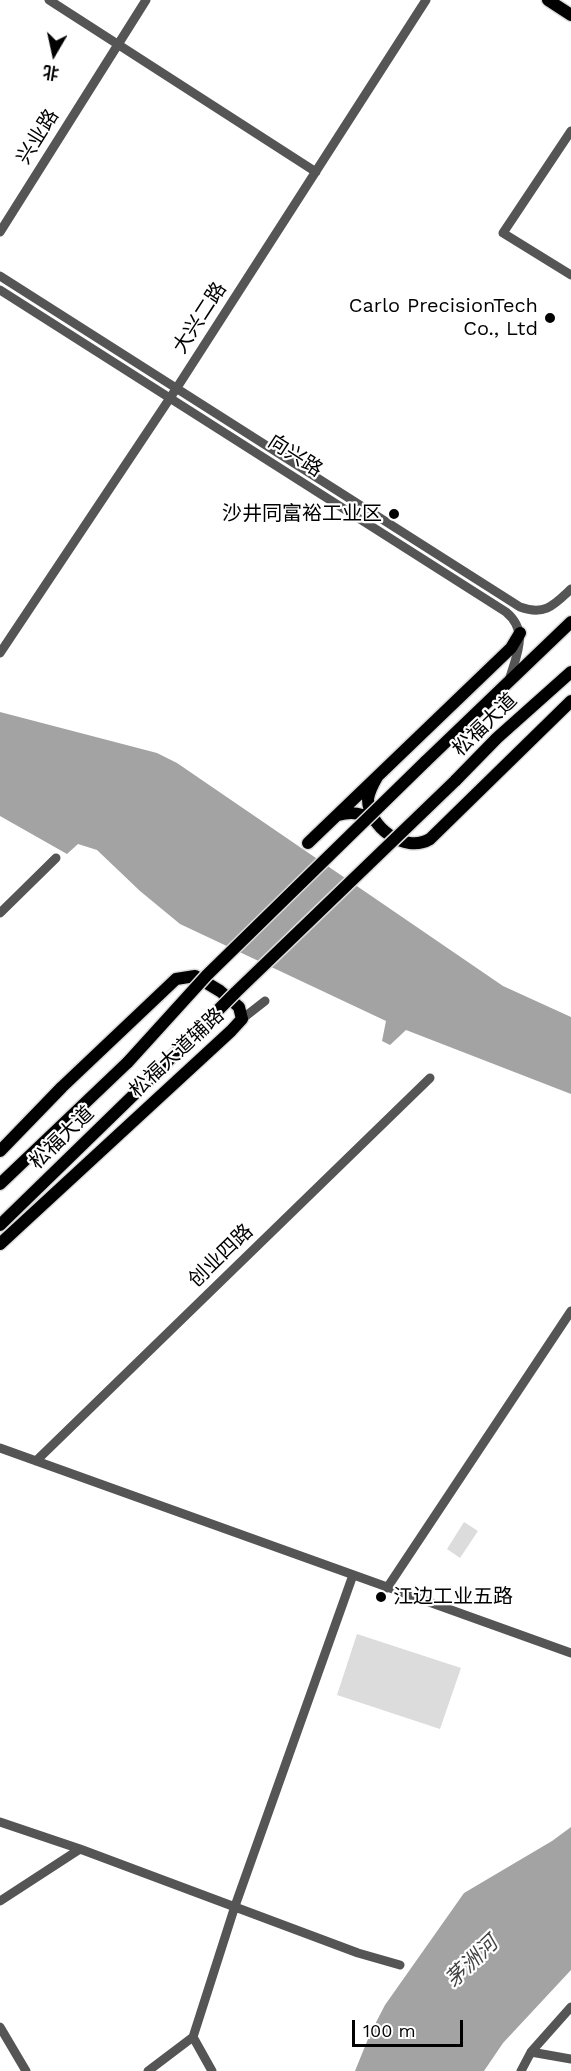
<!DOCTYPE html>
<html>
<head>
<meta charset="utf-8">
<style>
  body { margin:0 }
  #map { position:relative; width:571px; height:2071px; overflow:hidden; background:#fff; font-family:"Work Sans","Noto Sans SC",sans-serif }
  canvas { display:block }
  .north { position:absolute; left:24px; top:24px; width:60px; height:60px; -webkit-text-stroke:4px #fff; paint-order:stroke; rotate:189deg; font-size:16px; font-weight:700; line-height:24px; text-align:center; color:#000 }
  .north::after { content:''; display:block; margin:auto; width:21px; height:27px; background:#000; clip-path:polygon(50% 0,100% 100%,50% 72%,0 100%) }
  .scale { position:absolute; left:352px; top:2020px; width:111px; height:27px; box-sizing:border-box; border:3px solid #000; border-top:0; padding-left:8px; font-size:18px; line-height:21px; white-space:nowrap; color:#000; -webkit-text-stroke:4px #fff; paint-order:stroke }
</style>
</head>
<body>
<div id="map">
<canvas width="571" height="2071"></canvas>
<div class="north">北</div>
<div class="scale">100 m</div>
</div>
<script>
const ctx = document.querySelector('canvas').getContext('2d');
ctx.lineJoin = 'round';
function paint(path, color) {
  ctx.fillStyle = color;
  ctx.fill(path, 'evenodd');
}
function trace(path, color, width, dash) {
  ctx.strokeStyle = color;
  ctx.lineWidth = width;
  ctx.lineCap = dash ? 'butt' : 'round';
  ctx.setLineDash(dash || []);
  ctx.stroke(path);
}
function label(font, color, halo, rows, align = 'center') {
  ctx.font = font + ' "Work Sans","Noto Sans SC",sans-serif';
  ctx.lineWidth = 4.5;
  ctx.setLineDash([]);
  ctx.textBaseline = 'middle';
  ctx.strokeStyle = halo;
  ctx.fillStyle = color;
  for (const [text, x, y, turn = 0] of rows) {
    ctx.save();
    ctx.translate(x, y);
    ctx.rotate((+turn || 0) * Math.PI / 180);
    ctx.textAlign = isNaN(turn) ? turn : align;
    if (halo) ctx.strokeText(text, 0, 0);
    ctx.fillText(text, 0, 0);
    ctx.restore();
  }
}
const green = new Path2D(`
  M464,1522l14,9 -18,27 -13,-9z
  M357,1634l104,34 -21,61 -103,-34z`);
const water = new Path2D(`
  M0,712l157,41 20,10 326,223 68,31v77l-165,-64 -16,15 -8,-4 4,-20 -206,-97 -40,-33 -43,-41 -19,-6 -11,10 -67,-38z
  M571,1827v143l-68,73 -19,28h-129l15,-37 15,-29 79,-112 88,-52z`);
const minor = new Path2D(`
  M49,0l267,172
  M571,131l-68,102 68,42
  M0,232l146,-232
  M0,276l520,331c25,9 34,-2 51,-18
  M0,290l506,322c24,20 10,43 3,69
  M0,653l178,-267 248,-386
  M0,913l56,-55
  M242,1019l23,-18
  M0,1448l571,205
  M36,1461l394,-383
  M387,1588l184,-277
  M0,1822l80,27 278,104 42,12
  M0,1901l80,-52
  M0,2027l26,44
  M193,2037l19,34
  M531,2052l40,7
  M148,2071l45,-34 42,-131 118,-331
  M521,2071l10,-19 40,-45`);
const major = new Path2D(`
  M548,0l23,15
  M425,762l146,-140
  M377,777c-4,7 -8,14 -9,22 0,28 37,55 62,40l141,-138
  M455,781l42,-43 74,-66
  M338,815c14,-4 25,-2 37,6
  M308,843l203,-195 9,-15
  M0,1151l62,-64 114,-108 19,-3 25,15 19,16 3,12 -11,12 -231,213
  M0,1184l128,-122
  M0,1225l150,-146`);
const majorBridge = new Path2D(`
  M128,1062l79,-87 218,-213
  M150,1079l86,-87 219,-211`);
const markers = [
  [550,318,6,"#000"],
  [394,514,6,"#000"],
  [381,1597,6,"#000"]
];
const streetNames = [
  ["兴业路",38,137,-58],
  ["大兴二路",200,318,-57],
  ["向兴路",295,456,33],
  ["松福大道",485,725,-44],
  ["松福大道辅路",177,1053,-43],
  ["松福大道",62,1138,-44],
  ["创业四路",221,1256,-44]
];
const poiNames = [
  ["Carlo PrecisionTech",538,306],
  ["Co., Ltd",538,329],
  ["沙井同富裕工业区",382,514],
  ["江边工业五路",393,1597,"left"]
];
const waterNames = [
  ["茅洲河",472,1962,-44]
];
paint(green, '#dcdcdc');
paint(water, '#a3a3a3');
trace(major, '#dbdbdb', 15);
trace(minor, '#555', 9);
trace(major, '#000', 12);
trace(majorBridge, '#dbdbdb', 15, []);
trace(majorBridge, '#000', 12);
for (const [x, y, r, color] of markers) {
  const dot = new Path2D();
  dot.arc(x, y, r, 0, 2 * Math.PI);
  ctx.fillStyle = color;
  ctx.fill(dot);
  trace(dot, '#fff', 2);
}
label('20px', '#000', '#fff', streetNames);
label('20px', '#000', '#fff', poiNames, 'right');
label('italic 21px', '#444', '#fff', waterNames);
</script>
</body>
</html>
